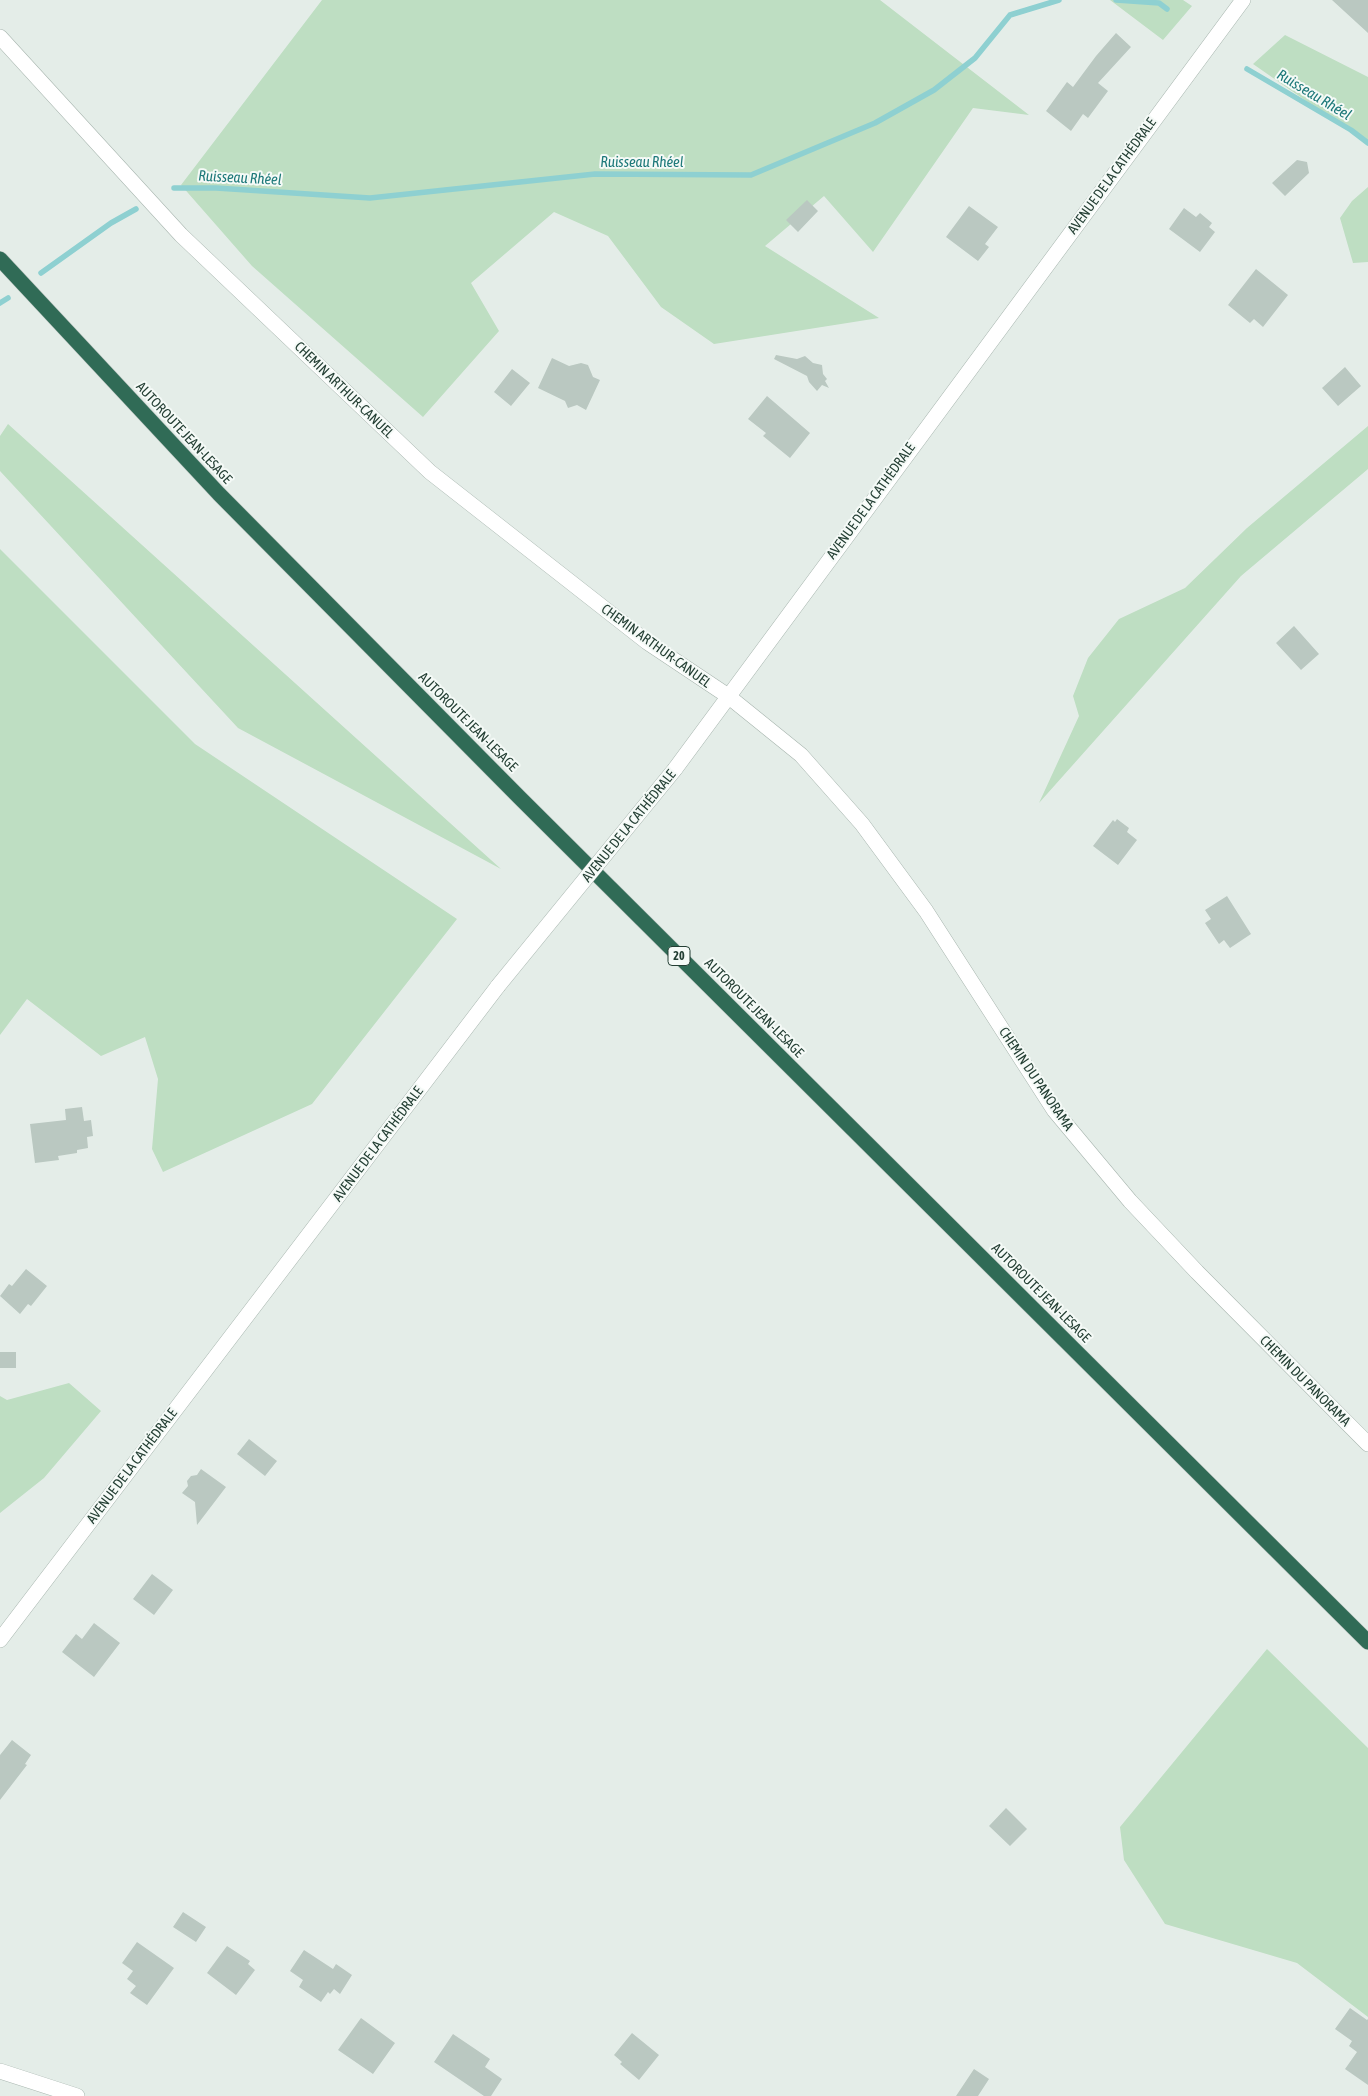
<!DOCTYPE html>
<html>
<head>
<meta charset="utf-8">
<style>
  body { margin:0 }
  canvas { display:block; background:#e4ede8 }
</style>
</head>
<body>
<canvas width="1368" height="2096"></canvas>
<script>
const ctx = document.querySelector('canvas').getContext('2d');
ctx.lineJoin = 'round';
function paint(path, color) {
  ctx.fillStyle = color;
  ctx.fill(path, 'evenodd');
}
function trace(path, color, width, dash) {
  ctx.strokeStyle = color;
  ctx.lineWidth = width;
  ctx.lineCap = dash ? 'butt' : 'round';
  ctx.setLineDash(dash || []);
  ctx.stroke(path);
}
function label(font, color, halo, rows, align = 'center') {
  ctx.font = font + ' "Asap Condensed",sans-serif';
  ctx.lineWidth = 4;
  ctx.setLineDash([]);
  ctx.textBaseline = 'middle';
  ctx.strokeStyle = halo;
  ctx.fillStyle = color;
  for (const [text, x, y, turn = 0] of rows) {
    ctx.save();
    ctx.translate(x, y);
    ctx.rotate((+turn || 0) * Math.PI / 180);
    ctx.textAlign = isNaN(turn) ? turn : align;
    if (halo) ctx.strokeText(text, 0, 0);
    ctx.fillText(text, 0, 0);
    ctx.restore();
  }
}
const green = new Path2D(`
  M322,0h558l149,115 -56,-7 -100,144 -49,-56 -59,50 114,72 -165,26 -53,-37 -53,-71 -54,-24 -83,71 28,48 -76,86 -171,-151 -71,-81z
  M1110,0h73l9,6 -29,34z
  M1285,35l83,42v67l-115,-80z
  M1368,187v75l-15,1 -13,-45 12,-17z
  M8,424l493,445 -263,-141 -238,-257v-35z
  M1368,426v43l-127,107 -202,227 40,-87 -6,-20 15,-38 31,-39 66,-31 62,-60z
  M0,549l195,195 262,175 -145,185 -149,68 -11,-23 6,-70 -13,-42 -44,19 -74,-57 -27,36z
  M69,1383l32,28 -57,67 -44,35v-117l7,4z
  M1267,1649l101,99v269l-71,-54 -132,-39 -41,-64 -4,-33z`);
const stream = new Path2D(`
  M1116,0l43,3 8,6
  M1247,69l104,61 17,13
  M174,188h42l154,10 225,-24 156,1 124,-52 59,-33 41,-32 35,-43 49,-15
  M41,273l70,-50 25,-14
  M0,303l8,-5`);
const building = new Path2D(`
  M1332,0h36v33z
  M1116,33l15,14 -33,36 10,8 -20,27 -5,-4 -12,17 -25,-20 21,-29 6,5 23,-31z
  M1297,160l10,2 2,11 -24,23 -13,-13z
  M807,200l11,11 -20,21 -12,-12z
  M969,206l29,21 -13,17 4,3 -11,14 -32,-24z
  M1184,208l12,9 4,-4 12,10 -3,4 6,5 -15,20 -31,-23z
  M1256,269l32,26 -25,32 -9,-8 -4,4 -22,-18z
  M776,355l21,4 8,-3 8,7 9,2 1,9 4,5 -2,2 4,7 -7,-3 -5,6 -8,-9 -2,-6 -33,-17z
  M552,358l17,8 12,-3 7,2 5,12 7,3 -14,30 -9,-5 -9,3 -3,-7 -27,-13z
  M1345,367l16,19 -23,20 -16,-18z
  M512,369l18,14 -19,23 -17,-14z
  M767,396l43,37 -20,25 -27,-22 3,-3 -18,-14z
  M1294,626l25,28 -18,16 -25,-27z
  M1117,819l12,9 -2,4 10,8 -19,25 -25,-19 20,-26 2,2z
  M1227,896l24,38 -21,14 -6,-8 -5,4 -14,-21 6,-4 -6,-9z
  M82,1107l2,14 7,-1 2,16 -6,1 1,11 -11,2v3l-19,3 1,4 -24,3 -5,-39 36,-4 -1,-11z
  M26,1269l21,17 -16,20 -3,-2 -8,10 -20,-18 9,-12 3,2z
  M0,1352h16v16h-16z
  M249,1439l28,22 -12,15 -28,-22z
  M201,1469l25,18 -29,38 -2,-23 -13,-9 6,-7 -1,-5 4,-5 6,-1z
  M152,1574l21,16 -19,25 -21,-16z
  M94,1623l26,20 -26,34 -32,-25 14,-18 6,5z
  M12,1740l19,15 -6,9 2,1 -27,35v-45z
  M1006,1808l21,21 -17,17 -21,-20z
  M183,1912l23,15 -10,15 -23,-15z
  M137,1942l37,26 -27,37 -17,-12 6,-7 -9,-7 6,-8 -11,-8z
  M227,1946l23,15 -2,3 7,6 -19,25 -29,-22z
  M304,1950l29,19 3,-5 16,11 -12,19 -6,-5 -4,5 -2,-2 -7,10 -22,-15 4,-7 -13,-9z
  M1350,2008l17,12 1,-1v66l-23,-16 12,-17 -8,-6 3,-5 -17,-12z
  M361,2018l34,25 -22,31 -35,-24z
  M632,2033l27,22 -20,25 -19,-16 2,-2 -8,-7z
  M453,2034l37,25 -5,8 17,12 -11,17h-7l-50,-34z
  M974,2069l15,10 -11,17h-22z`);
const minor = new Path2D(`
  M0,37l181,198 249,237 217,170 81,54 73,59 61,69 64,87 128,199 76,91 67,71 171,172
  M675,769l568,-769
  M0,1640l498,-654
  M0,2071l77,25`);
const highway = new Path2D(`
  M0,259l219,235 300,303 849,845`);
const minorBridge = new Path2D(`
  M498,986l177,-217`);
const shields = [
  [679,956,22]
];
const shieldNames = [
  ["20",679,956]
];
const streetNames = [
  ["AVENUE DE LA CATHÉDRALE",1112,176,-54],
  ["CHEMIN ARTHUR-CANUEL",344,390,44],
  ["AUTOROUTE JEAN-LESAGE",184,433,47],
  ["AVENUE DE LA CATHÉDRALE",871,501,-54],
  ["CHEMIN ARTHUR-CANUEL",656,646,36],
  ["AUTOROUTE JEAN-LESAGE",468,722,45],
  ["AVENUE DE LA CATHÉDRALE",629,826,-51],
  ["AUTOROUTE JEAN-LESAGE",754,1008,45],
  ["CHEMIN DU PANORAMA",1036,1079,56],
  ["AVENUE DE LA CATHÉDRALE",378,1144,-53],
  ["AUTOROUTE JEAN-LESAGE",1041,1293,45],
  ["CHEMIN DU PANORAMA",1305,1381,45],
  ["AVENUE DE LA CATHÉDRALE",132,1466,-53]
];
const waterNames = [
  ["Ruisseau Rhéel",1314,95,31],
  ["Ruisseau Rhéel",642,162],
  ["Ruisseau Rhéel",240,178,3]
];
paint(green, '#bedec2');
trace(stream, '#8ed0d1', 5.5);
paint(building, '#bac8c1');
trace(minor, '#a7b5ae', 16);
trace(highway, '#c2c9c6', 16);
trace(minor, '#fff', 15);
trace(highway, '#306b56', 15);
trace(minorBridge, '#a7b5ae', 16, []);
trace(minorBridge, '#fff', 15);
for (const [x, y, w] of shields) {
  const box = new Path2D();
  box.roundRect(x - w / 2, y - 9.5, w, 19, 4);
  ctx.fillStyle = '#f5faf7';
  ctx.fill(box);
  trace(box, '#243f34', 1);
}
label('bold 12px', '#243f34', null, shieldNames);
label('14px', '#243f34', '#f5faf7', streetNames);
label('italic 15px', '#1e797a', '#f5faf7', waterNames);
</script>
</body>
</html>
